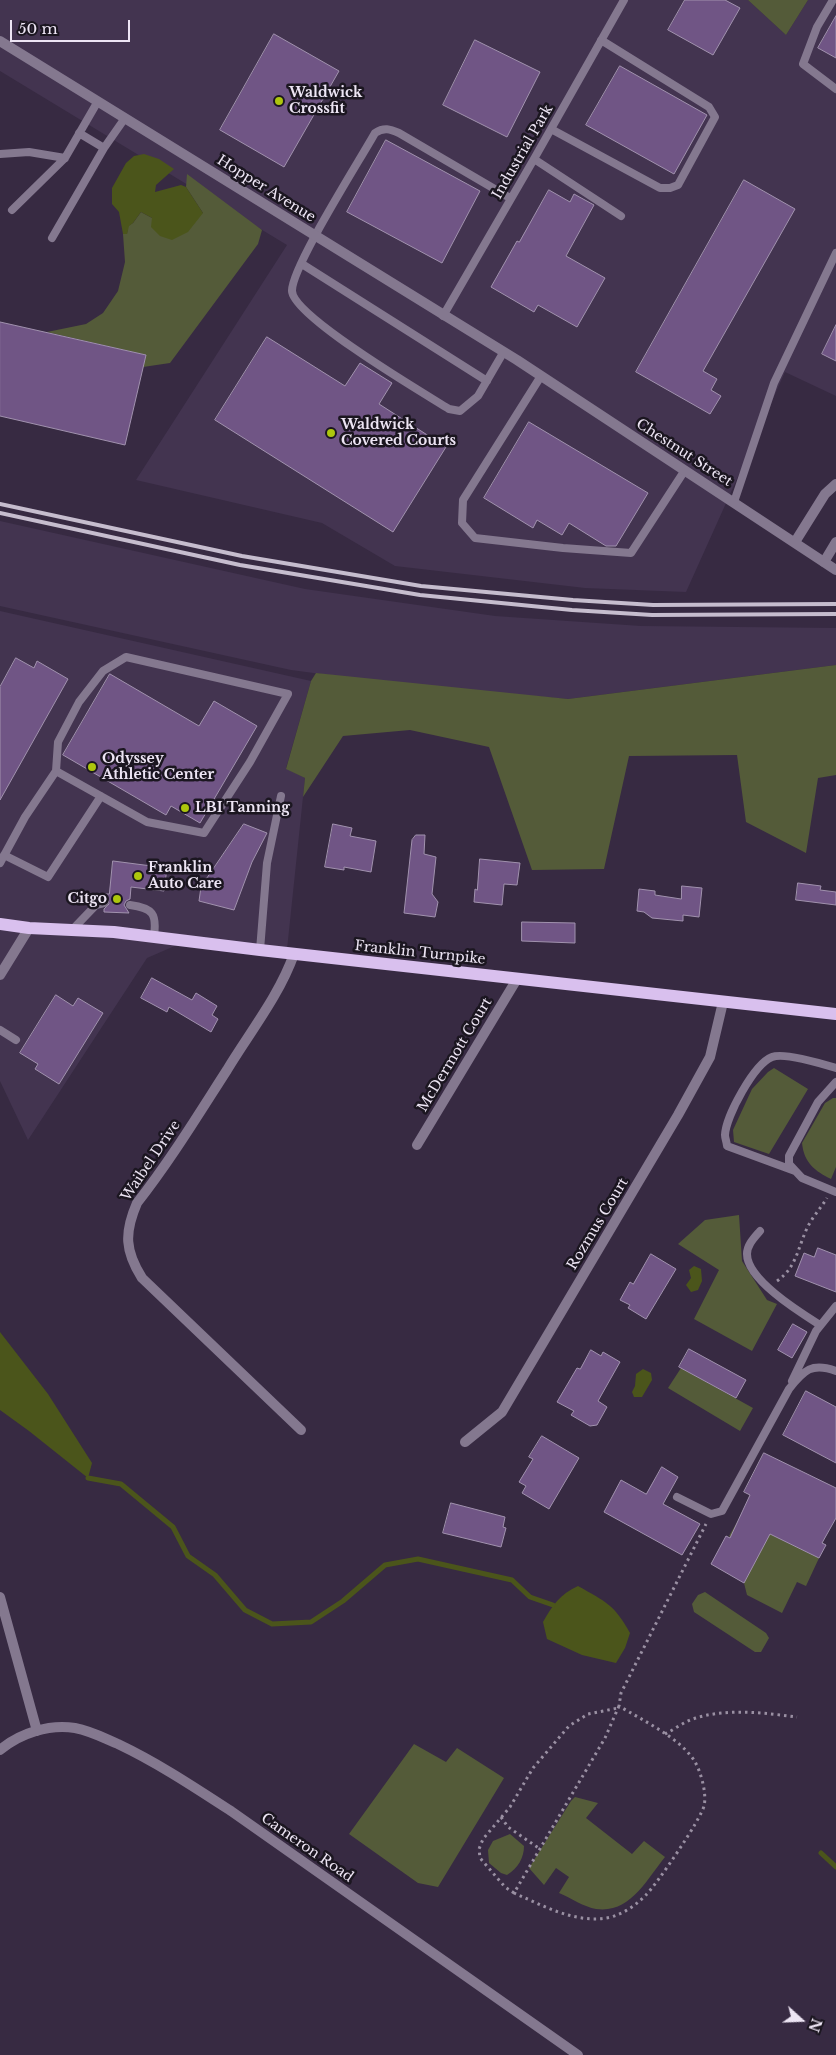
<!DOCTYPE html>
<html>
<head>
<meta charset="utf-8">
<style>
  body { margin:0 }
  #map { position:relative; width:836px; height:2055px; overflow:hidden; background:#372a42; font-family:"Libre Baskerville",serif }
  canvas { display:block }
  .north { position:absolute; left:776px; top:1995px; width:50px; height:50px; -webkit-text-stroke:4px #1b1620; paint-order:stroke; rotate:110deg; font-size:14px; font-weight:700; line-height:20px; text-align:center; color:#ede5f4 }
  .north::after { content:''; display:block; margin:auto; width:18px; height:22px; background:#ede5f4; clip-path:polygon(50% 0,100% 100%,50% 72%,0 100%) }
  .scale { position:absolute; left:10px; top:20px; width:120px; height:22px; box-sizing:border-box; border:2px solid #ede5f4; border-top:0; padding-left:6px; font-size:15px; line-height:18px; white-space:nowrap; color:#ede5f4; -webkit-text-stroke:4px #1b1620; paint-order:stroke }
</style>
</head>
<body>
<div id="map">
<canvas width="836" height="2055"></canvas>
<div class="north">N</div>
<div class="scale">50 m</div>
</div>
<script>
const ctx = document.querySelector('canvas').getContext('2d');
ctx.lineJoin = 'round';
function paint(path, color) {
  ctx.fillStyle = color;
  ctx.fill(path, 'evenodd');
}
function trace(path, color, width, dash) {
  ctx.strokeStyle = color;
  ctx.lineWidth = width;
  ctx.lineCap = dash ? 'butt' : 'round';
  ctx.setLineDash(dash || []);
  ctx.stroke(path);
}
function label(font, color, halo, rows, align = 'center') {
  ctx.font = font + ' "Libre Baskerville",serif';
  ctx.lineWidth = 5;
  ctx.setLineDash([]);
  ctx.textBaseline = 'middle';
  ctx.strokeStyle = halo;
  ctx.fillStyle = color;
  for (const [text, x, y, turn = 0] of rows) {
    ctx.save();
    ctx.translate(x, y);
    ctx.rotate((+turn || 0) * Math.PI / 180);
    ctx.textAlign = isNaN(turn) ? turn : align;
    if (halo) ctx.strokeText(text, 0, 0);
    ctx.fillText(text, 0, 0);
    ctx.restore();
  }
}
const built = new Path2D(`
  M0,0h748l38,35 22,-35h28v396l-51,-24 -99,220 -101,-4 -190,-22 -73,-43 -186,-43 151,-235 -287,-174z
  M0,521l305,68 190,27 146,10 195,2v37l-268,34 -140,-11 -137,-18 -291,-64z
  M0,611l311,70 -25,87 19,10 -19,181 -109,-14 -30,13 -119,182 -28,-59z`);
const green = new Path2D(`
  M748,0h60l-22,35z
  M187,174l75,56 -4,14 -88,119 -27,4 3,-12 -99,-23 39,-8 17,-11 15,-22 7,-29 -2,-28h4l1,-8 5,-3 8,-11 11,6 51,-5 -17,-26z
  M836,665v110l-18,3 -12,75 -60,-31 -9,-67 -108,1 -25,113 -72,1 -43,-123 -79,-17 -67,6 -40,61 2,-19 -19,-9 25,-88 5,-8 252,26z
  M774,1068l34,21 -39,65 -35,-12 -1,-12 19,-41 16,-17z
  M833,1098h3v69l-5,12c-16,-8 -27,-16 -29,-36l23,-40z
  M739,1215l3,46 25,39 10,4 -25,47 -58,-32 25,-49 -41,-26 27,-24z
  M681,1368l72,40 -13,23 -72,-43z
  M739,1519l80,39 -13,28 -9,-4 -15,31 -35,-18 -3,-12 15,-29 -30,-18z
  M705,1592l61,41 3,5 -8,14h-6l-61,-40 -2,-8 6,-9z
  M414,1744l32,18 11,-14 47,30 -66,109 -20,-4 -69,-49z
  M575,1797l23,6 -12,15 46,36 12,-13 21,16c-18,22 -35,57 -69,52 -12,-2 -25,-11 -37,-16l10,-16 -13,-9 -12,17 -15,-17 42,-67z
  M510,1834l14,12c0,12 -6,22 -17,29l-6,-2 -12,-10 -1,-13 5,-9z`);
const water = new Path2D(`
  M144,154l15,5 15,10 -18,16 -1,7 26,-7 5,2 17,26 -15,19 -16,8 -12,-4 -9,-9 1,-9 -11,-6 -8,11 -4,3 -2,8h-4l-4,-22 -7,-8v-16l14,-25 8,-7z
  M694,1266l7,3 1,12 -4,9 -7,2 -5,-7 5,-7 -2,-8z
  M0,1332l48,62 44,69 -4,15 -59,-47 -29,-21z
  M643,1369l8,4 1,7 -10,17h-8l-2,-5 3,-6 1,-12z
  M578,1586c28,16 36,18 52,47l-5,15 -9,15 -34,-8 -35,-16 -4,-17c9,-16 17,-28 35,-36z`);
const stream = new Path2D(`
  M88,1478l33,6 52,43 15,29 27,19 30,35 27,14 39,-2 32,-21 42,-36 33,-6 94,21 18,17 23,8
  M821,1853l15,14`);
const building = new Path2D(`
  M685,0h40l15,8 -27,47 -45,-25z
  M836,16v42l-18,-10z
  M274,34l65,37 -55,96 -64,-37z
  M475,40l65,32 -33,65 -64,-32z
  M620,66l87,49 -33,59 -88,-49z
  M386,140l94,51 -38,72 -95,-51z
  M744,180l51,29 -92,162 14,8 -6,11 10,6 -11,18 -74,-42z
  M549,190l21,12 4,-8 20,11 -28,51 39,22 -28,49 -39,-22 -4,7 -43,-25 26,-46 2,1z
  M0,322l146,33 -21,90 -125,-29z
  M836,325v36l-14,-7z
  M267,337l78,49 15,-23 32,20 -13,21 67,43 -53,85 -178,-112z
  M529,422l119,71 -32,53h-10l-37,-23 -7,12 -25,-15 -4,8 -49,-30z
  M16,658l18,10 3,-7 31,18 -68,121v-113z
  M110,674l89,52 15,-25 43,25 -57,97 -29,-17 -5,9 -103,-60z
  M244,824l23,9 -15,29 -18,48 -35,-9 2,-14z
  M333,824l19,4 -2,8 26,5 -5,31 -27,-5v3l-19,-3z
  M416,835h9l-1,19 12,3 -4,37 6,8 -3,15 -31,-4 8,-73z
  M480,859l40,4 -3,22 -13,-1 -2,21 -28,-3 1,-13 2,1z
  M113,861l54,7 -3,23 -33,-4 -1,12 -4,2 -2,4 5,8 -25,-1v-3l5,-5 -1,-5 -4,-1 1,-4h4z
  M798,883l23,3 -1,4 16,2v13l-40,-5z
  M682,886l20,2 -3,29 -16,-2v6l-31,-3 -8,-6 -7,-1 2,-22 16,2v4l26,4z
  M522,922l53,1v20l-53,-2z
  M152,978l40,22 4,-7 21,13 -5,9 6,4 -7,13 -42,-25 -2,5 -26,-14z
  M56,995l17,11 5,-8 25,15 -44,71 -24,-15 3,-5 -18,-11z
  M818,1248l18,7v37l-41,-16 9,-23 10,4z
  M651,1254l25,15 -30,50 -18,-11 2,-3 -10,-5 10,-18 3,2z
  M793,1324l14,8 -15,26 -14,-8z
  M689,1349l57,31 -10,18 -57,-31z
  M591,1350l10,6 2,-4 17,10 -22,39 9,6 -10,18 -7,1 -19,-11 3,-4 -17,-9 20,-34 3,1z
  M806,1391l30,16v56l-53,-28z
  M542,1436l37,22 -30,51 -27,-16 4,-7 -7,-4 14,-23 -4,-2z
  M764,1453l72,35v30l-14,25 4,2 -7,13 -49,-24 -26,49 -33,-19 15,-28 4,2 20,-43 -6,-3z
  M662,1467l16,10 -15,27 37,20 -18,31 -78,-43 17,-32 25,14z
  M451,1503l54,14 -2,10 3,1 -5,19 -58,-14z`);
const path = new Path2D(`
  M777,1281c22,-15 21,-39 34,-60 5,-8 11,-15 16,-23
  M619,1706l-14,32 -91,155c30,13 63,32 97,24 14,-4 25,-12 35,-22 11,-11 55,-76 58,-89 3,-12 -3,-34 -9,-44 -13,-23 -53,-42 -76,-56l2,-13 85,-169
  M665,1734c10,-5 20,-13 31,-16 32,-10 69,-5 101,-1
  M501,1817l7,10 32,22
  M514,1893l-9,-6 -25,-29 -1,-9 4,-10 27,-32 23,-39 36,-42 19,-12 30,-6`);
const service = new Path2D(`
  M833,0l-16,27 -14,37 33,25
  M551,129l109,59h10l8,-3 37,-68 -6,-10 -108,-67
  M79,133l25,15
  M0,154l29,-2 36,6
  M534,159l87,57
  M12,210l53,-52 33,-57
  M52,238l52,-90 21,-30
  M302,264l185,117
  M443,316l91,-157 90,-159
  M503,353l-25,43 -18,15 -11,-2c-26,-16 -156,-93 -157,-118 -1,-23 68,-131 83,-158 9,-6 15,-4 24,0l111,65
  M541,376l-78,124 -1,23 13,15 88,10 68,5 54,-83
  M734,502l40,-119 62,-130
  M4,855l44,22 53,-81
  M0,863l25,-46 31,-46 2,-29 21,-40 24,-31 23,-14 162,37 -38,68 -46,71 -57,-11 -91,-51
  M130,905c23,3 27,9 24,31
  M72,930l24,-25 8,-2
  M260,950l7,-87 14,-67
  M0,1030l16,10
  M836,1082l-18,20 -29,54v8l13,14 34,14
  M795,1171l-68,-25c0,-3 -2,-8 -2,-11 1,-19 29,-71 47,-78 12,-5 51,7 64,11
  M760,1231c-6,7 -13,14 -13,23 0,26 54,59 73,71
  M792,1381l24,-50 20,-25
  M677,1497l34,17 11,-3 67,-122c15,-19 23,-27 47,-18`);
const minor = new Path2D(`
  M795,542l30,-48 11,-10
  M824,562l12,-20
  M294,954c-15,42 -44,78 -67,116 -29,45 -57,91 -90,133 -13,30 -12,48 5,75l159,152
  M0,975l29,-47
  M417,1145l100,-166
  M465,1442l37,-30 176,-297 32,-58 13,-55
  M0,1597l37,134
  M0,1750c20,-17 49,-26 75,-22 16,3 29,10 43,16 40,19 76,43 113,67l347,244`);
const tertiary = new Path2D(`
  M0,41l517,319 319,210`);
const primary = new Path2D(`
  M0,924l29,4 85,4 146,18 576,64`);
const rail = new Path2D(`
  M0,504l242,52 179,30 152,14 80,5 183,-1
  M0,513l240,52 180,30 152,15 80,5 184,-1`);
const markers = [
  [279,101,5,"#adc60d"],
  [331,433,5,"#adc60d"],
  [92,767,5,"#adc60d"],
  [185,808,5,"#adc60d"],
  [138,876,5,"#adc60d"],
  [117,899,5,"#adc60d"]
];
const poiNames = [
  ["Waldwick",289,93],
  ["Crossfit",289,109],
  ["Waldwick",341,425],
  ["Covered Courts",341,441],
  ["Odyssey",102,759],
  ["Athletic Center",102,775],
  ["LBI Tanning",195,808],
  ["Franklin",148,868],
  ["Auto Care",148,884],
  ["Citgo",107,899,"right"]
];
const streetNames = [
  ["Industrial Park",523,152,-60],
  ["Hopper Avenue",266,189,32],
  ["Chestnut Street",684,453,33],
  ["Franklin Turnpike",420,953,6],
  ["McDermott Court",455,1055,-59],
  ["Waibel Drive",151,1161,-56],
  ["Rozmus Court",598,1224,-59],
  ["Cameron Road",307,1848,35]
];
paint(built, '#433450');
paint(green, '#545b39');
paint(water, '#4b551b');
trace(stream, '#4b551b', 5);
paint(building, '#705585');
trace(building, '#a192ae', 1);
trace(path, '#9a90a3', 3, [2.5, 4]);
trace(service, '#84788f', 8);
trace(minor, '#84788f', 10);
trace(tertiary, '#84788f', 10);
trace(primary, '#d9c0ee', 12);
trace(rail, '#c6bdce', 4);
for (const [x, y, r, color] of markers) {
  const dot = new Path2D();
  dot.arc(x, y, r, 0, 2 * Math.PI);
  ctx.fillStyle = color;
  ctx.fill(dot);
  trace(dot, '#1b1620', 2);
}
label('bold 14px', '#ede5f4', '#1b1620', poiNames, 'left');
label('14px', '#ede5f4', '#1b1620', streetNames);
</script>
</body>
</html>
